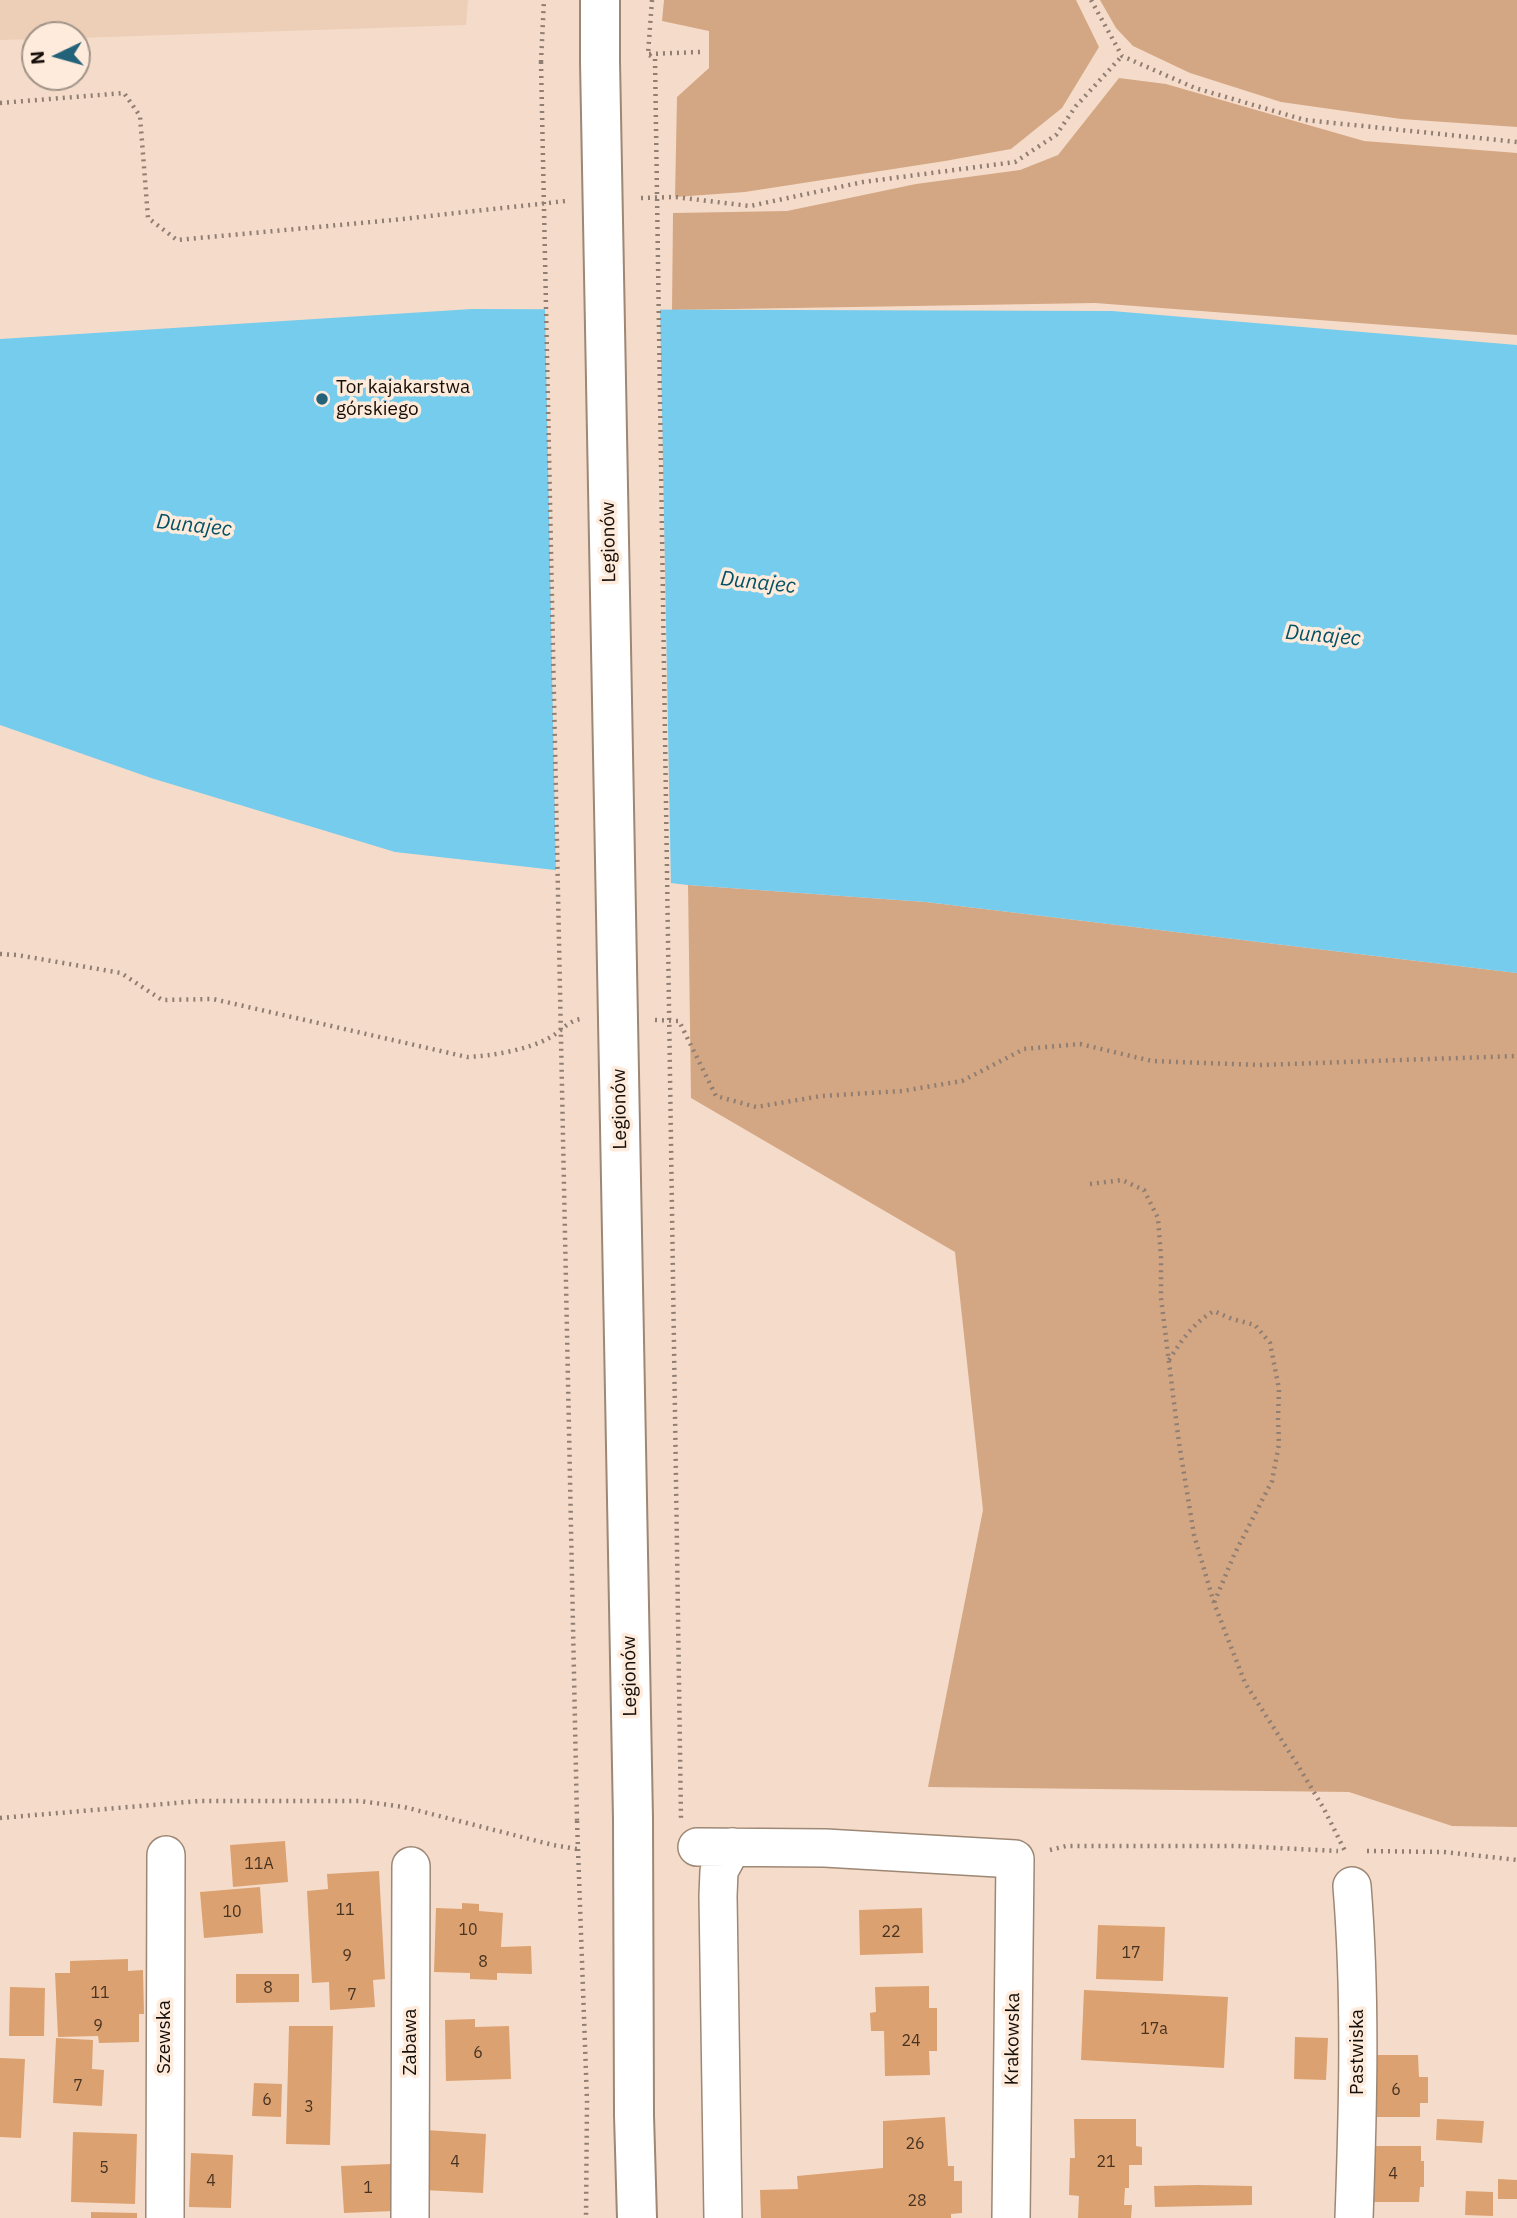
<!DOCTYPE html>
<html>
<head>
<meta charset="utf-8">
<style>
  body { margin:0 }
  #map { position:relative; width:1517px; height:2218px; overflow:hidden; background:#f5dcca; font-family:"IBM Plex Sans",sans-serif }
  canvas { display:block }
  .north { position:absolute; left:21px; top:21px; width:70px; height:70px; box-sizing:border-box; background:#feebdb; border:2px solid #a19387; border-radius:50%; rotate:265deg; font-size:19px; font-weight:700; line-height:28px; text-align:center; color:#160e08 }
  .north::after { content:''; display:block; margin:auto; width:24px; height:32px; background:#236278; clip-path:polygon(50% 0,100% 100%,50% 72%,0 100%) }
</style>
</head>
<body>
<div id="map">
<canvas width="1517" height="2218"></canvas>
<div class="north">N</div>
</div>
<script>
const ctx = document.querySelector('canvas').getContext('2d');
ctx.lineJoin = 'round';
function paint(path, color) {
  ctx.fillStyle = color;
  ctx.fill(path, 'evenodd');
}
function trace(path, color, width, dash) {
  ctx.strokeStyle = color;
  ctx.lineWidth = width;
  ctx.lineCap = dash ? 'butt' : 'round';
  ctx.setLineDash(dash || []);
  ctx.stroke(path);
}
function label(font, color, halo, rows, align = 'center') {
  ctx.font = font + ' "IBM Plex Sans",sans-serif';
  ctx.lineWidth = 7;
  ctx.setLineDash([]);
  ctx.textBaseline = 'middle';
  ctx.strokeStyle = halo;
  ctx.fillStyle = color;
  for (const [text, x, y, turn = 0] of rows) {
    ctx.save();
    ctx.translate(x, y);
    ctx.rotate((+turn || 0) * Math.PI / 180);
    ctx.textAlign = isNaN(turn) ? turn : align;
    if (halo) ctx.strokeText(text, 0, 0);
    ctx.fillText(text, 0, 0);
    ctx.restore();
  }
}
const built = new Path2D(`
  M0,0h468l-2,25 -389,13v-3h-42v4l-35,1z`);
const green = new Path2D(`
  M664,0h412l23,47 -37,61 -51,41 -66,12 -200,31 -70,5 2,-100 32,-29v-37l-47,-10z
  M1100,0h417v127l-116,-8 -120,-17 -91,-29 -57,-27 -17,-18z
  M1119,78l47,6 198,57 153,12v182l-422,-32 -423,7 1,-97 114,-2 129,-27 104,-14 38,-15z
  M688,885l238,17 591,71v854l-65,-1 -103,-34 -421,-5 55,-277 -28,-258 -264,-154z`);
const water = new Path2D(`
  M472,309l640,2 405,34v628l-591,-71 -238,-17 -293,-33 -244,-74 -151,-53v-386z`);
const pier = new Path2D(`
  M545,306h115l11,581 -115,-13z`);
const building = new Path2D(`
  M285,1841l3,41 -55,5 -3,-42z
  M379,1871l6,108 -12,1 2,27 -45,3 -1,-28 -17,1 -5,-92 21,-2 -1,-15z
  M260,1887l3,46 -59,5 -4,-46z
  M462,1903l17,1v7l24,2 -2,34 30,-1 1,28 -35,-1v7l-27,-1v-6l-36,-1 2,-64 26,1z
  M922,1908l1,45 -63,2 -1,-45z
  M1098,1925l67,2 -2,54 -67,-2z
  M128,1959v12l15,-1 1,44h-5v28l-40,1 -1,-7 -40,1 -3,-64h15v-12z
  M236,1974h63v28l-63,1z
  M929,1986v22h8v43h-8l1,24 -45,1 -1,-45h-13l-1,-18 6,-1 -1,-25z
  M10,1987l35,1 -1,48h-35z
  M1084,1990l144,7 -4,71 -143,-8z
  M475,2019v8l34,-1 2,53 -65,2 -1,-61z
  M289,2026h44l-3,119 -44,-1z
  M1295,2037l33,1 -2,42 -32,-1z
  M56,2038l37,2 -1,29 12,1 -2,36 -49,-3z
  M1364,2055h54l1,22h9v26h-8v14h-56z
  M0,2058l25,1 -4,79 -21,-1z
  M254,2083l28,1 -1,33 -29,-1z
  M945,2117l3,49h6v15h8v32l-11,1v4h-190l-1,-28 38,-1 -1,-13 86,-8v-47z
  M1074,2119h62v27l6,1v18h-13v23h-4l-1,17h8l-1,13h-53l1,-22 -10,-1 1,-37h5z
  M1437,2119l47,2 -2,22 -46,-3z
  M426,2130l60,4 -3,59 -60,-3z
  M73,2132l64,2 -2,70 -64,-2z
  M1363,2146h58v15h3v26h-4l-1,15h-56z
  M191,2153l42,2 -2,53 -42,-1z
  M392,2164l2,47 -50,2 -3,-47z
  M1498,2179l19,1v19h-19z
  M1198,2185l54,1v19l-97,2 -1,-21z
  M1466,2191l27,1v24l-28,-1z
  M91,2212l46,1v5h-46z`);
const path = new Path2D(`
  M652,0l-4,54 7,5
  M1091,0l31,56 73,32 110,32 212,22
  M649,54l51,-2
  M541,62l3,-62
  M0,103l124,-10 16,23 8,102 29,22 216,-20 173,-19
  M641,198l34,-1 75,9 113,-24 152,-20 41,-27 20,-29 46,-50
  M0,954l17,1 104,18 41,27 51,-1 254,58c24,-1 60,-7 82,-19 12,-6 20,-19 34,-19
  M655,1020l24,1 37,75 40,11 65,-11 81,-5 60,-10 62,-32 56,-5 72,17 107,4 258,-9
  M1090,1184l32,-4 22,10 14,28 3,39v41l18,145 15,92 20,68 31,80 52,81 27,45 21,42
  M1169,1360c13,-20 24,-37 45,-49l18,8 23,6 15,18 9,46 -1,29 1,26 -7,37 -38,74 -20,48
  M0,1818l199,-17h161l44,6 149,38 24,4
  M577,1821l10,280 -1,117
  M1050,1850l16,-4h171l101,5
  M1367,1851l77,1 73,8`);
const street = new Path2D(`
  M697,1847l128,1 190,11 -4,359
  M1352,1886c9,111 6,221 2,332
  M165,2218l1,-363
  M410,2218l1,-352
  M723,2218l-5,-322 1,-25 13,-24`);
const secondary = new Path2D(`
  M600,61v-61
  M633,1819l1,296 3,103`);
const pathBridge = new Path2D(`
  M655,59l26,1760
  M541,62l36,1759`);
const secondaryBridge = new Path2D(`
  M600,61l33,1758`);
const markers = [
  [322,399,7,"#236278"]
];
const numberNames = [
  ["11A",259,1864],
  ["11",345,1910],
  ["10",232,1912],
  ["10",468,1930],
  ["22",891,1932],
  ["17",1131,1953],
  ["9",347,1956],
  ["8",483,1962],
  ["8",268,1988],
  ["11",100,1993],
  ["7",352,1995],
  ["9",98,2026],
  ["17a",1154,2029],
  ["24",911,2041],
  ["6",478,2053],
  ["7",78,2086],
  ["6",1396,2090],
  ["6",267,2100],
  ["3",309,2107],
  ["26",915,2144],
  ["4",455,2162],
  ["21",1106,2162],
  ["5",104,2168],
  ["4",1393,2174],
  ["4",211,2181],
  ["1",368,2188],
  ["28",917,2201]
];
const poiNames = [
  ["Tor kajakarstwa",336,388],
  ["górskiego",336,410]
];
const streetNames = [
  ["Legionów",609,542,-91],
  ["Legionów",620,1109,-91],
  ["Legionów",630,1676,-91],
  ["Szewska",165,2037,-90],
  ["Krakowska",1013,2039,-89],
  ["Zabawa",411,2042,-90],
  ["Pastwiska",1358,2052,-90]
];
const waterNames = [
  ["Dunajec",194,526,6],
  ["Dunajec",758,583,6],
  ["Dunajec",1323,636,5]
];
paint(built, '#edcfb7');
paint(green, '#d4a784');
paint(water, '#76cced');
paint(pier, '#f5dcca');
paint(building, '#dca170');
trace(street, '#9d8775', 40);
trace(secondary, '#9d8775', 42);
trace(path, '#907e72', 4.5, [2, 5]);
trace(street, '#fff', 37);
trace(secondary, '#fff', 38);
trace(secondaryBridge, '#9d8775', 42, []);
trace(pathBridge, '#907e72', 4.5, [2, 5]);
trace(secondaryBridge, '#fff', 38);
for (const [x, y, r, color] of markers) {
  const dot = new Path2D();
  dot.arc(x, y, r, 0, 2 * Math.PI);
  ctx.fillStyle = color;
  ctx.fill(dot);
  trace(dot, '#feebdb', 2.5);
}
label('16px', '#483322', null, numberNames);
label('19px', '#160e08', '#feebdb', poiNames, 'left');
label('19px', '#160e08', '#feebdb', streetNames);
label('italic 21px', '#035167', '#feebdb', waterNames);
</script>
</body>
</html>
